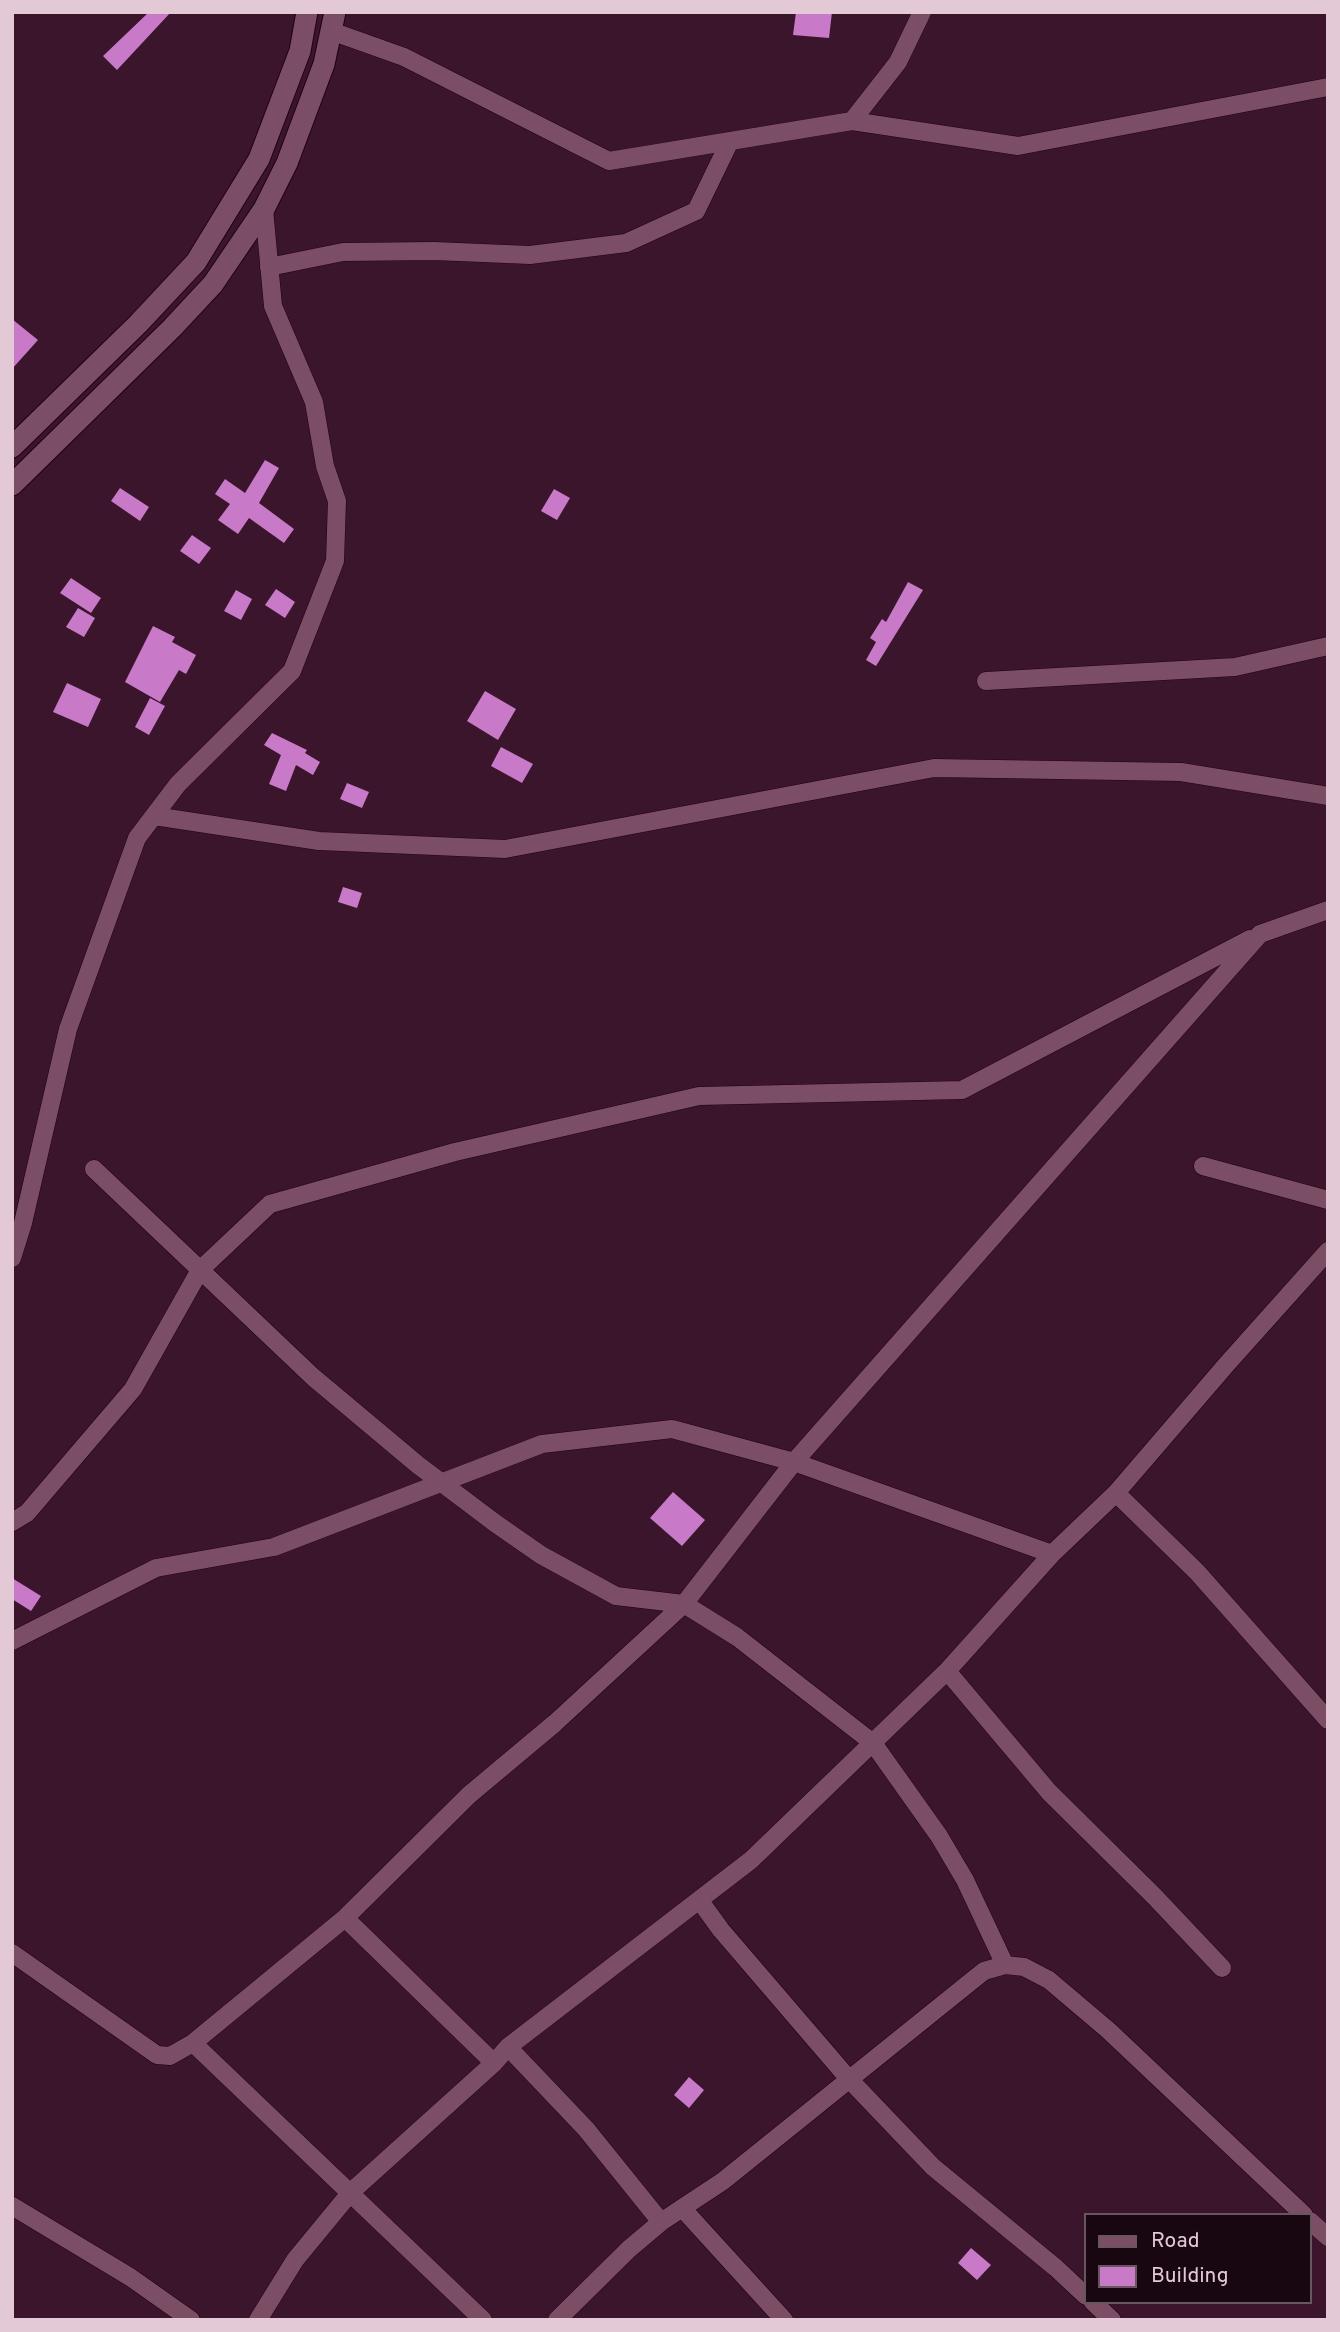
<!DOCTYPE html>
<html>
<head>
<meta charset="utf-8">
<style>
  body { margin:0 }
  #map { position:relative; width:1340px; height:2332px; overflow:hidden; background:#3b152b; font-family:Overpass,sans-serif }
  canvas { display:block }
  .frame { position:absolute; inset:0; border:14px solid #e3c9d5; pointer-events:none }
  .legend { position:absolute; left:1084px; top:2213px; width:228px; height:91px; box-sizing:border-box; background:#180711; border:2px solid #69555f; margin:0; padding:9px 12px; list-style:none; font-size:21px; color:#e3c9d5 }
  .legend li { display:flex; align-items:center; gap:14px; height:35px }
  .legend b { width:35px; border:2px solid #69555f }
</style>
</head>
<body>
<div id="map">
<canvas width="1340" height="2332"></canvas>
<div class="frame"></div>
<ul class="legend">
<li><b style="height:9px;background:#7b4e65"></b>Road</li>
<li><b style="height:19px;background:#c879c7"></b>Building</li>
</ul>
</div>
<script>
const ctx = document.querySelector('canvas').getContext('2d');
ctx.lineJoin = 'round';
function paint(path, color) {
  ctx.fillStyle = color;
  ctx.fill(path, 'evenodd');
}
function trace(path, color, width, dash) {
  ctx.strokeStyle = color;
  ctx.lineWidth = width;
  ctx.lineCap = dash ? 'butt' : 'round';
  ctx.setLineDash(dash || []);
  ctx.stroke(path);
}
const building = new Path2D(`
  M149,12h22l-54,58 -14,-14z
  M796,12h36l-3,26 -36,-3z
  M12,319l26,21 -26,29z
  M265,460l14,8 -20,35 35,26 -10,14 -35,-25 -11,16 -20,-14 12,-16 -15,-10 10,-15 20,14z
  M120,488l29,19 -9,14 -29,-20z
  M554,489l16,9 -13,22 -16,-9z
  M192,535l19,13 -12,16 -19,-13z
  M71,578l30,20 -10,15 -31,-20z
  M908,582l15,8 -47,76 -10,-6 10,-18 -6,-4 12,-19 4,3z
  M276,589l19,13 -10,16 -20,-13z
  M236,590l16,9 -11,21 -17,-9z
  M78,608l17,10 -11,19 -18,-10z
  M153,626l22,11 -3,5 24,13 -10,19 -7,-4 -19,32 -35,-20z
  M67,683l34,16 -13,28 -35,-15z
  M485,691l31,18 -18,31 -31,-19z
  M150,698l15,8 -16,29 -14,-8z
  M272,733l35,17 -2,3 15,9 -7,13 -17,-10 -10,26 -17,-7 12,-29 -17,-10z
  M501,747l32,17 -11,19 -31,-17z
  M347,783l22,9 -7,16 -22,-9z
  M343,887l19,6 -5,15 -19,-6z
  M673,1492l32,28 -23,26 -32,-28z
  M12,1578l29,18 -10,15 -19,-12z
  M689,2077l15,13 -15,18 -15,-13z
  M971,2248l20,17 -14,15 -19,-17z`);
const minor = new Path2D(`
  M331,31l73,26 205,104 243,-40 166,25 310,-59
  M852,121l46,-59 24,-50
  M269,267l74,-15 91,-1 96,4 96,-12 70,-32 34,-70
  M986,681l249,-14 93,-21
  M154,816l165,25 186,8 429,-81 247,4 147,24
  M1203,1166l125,34
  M94,1169l219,208 105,88 77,58 46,32 75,41 68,8 53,33 136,106 66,93 26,44 40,85
  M12,1258l11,-35 45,-194 69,-191 41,-54 114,-113 43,-110 2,-60 -12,-35 -11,-64 -41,-96 -9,-97
  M1116,1493l81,79 131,148
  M12,1522l15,-9 106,-124 67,-119 70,-66 185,-52 244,-56 263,-6 288,-151
  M12,1641l144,-73 118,-21 268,-103 130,-15 122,33 258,92
  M947,1671l102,121 106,105 67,71
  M700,1901l21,29 127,148 85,89 123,101 30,28
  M345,1918l149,145
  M12,1953l145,102 13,1 23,-13 152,-125 124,-123 86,-72 129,-119 110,-142 466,-528 68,-24
  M193,2043l290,277
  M508,2047l78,82 75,93
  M12,2206l118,71 61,43
  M682,2208l102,112
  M1310,2221l18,16
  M1093,2302l19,18
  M258,2320l37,-60 56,-68 143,-129 14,-16 243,-187 196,-189 105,-117 64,-61 110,-128 102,-114
  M557,2320l72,-71 32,-27 62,-41 261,-210 21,-6 19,2 25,13 59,50 196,185`);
const tertiary = new Path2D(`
  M12,447l126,-123 58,-62 63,-103 41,-108 7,-39
  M12,485l160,-157 41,-44 51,-75 23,-46 37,-99 11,-52`);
paint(building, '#c879c7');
trace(minor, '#200013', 19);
trace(tertiary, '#200013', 23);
trace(minor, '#7b4e65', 18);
trace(tertiary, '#7b4e65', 21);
</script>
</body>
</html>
